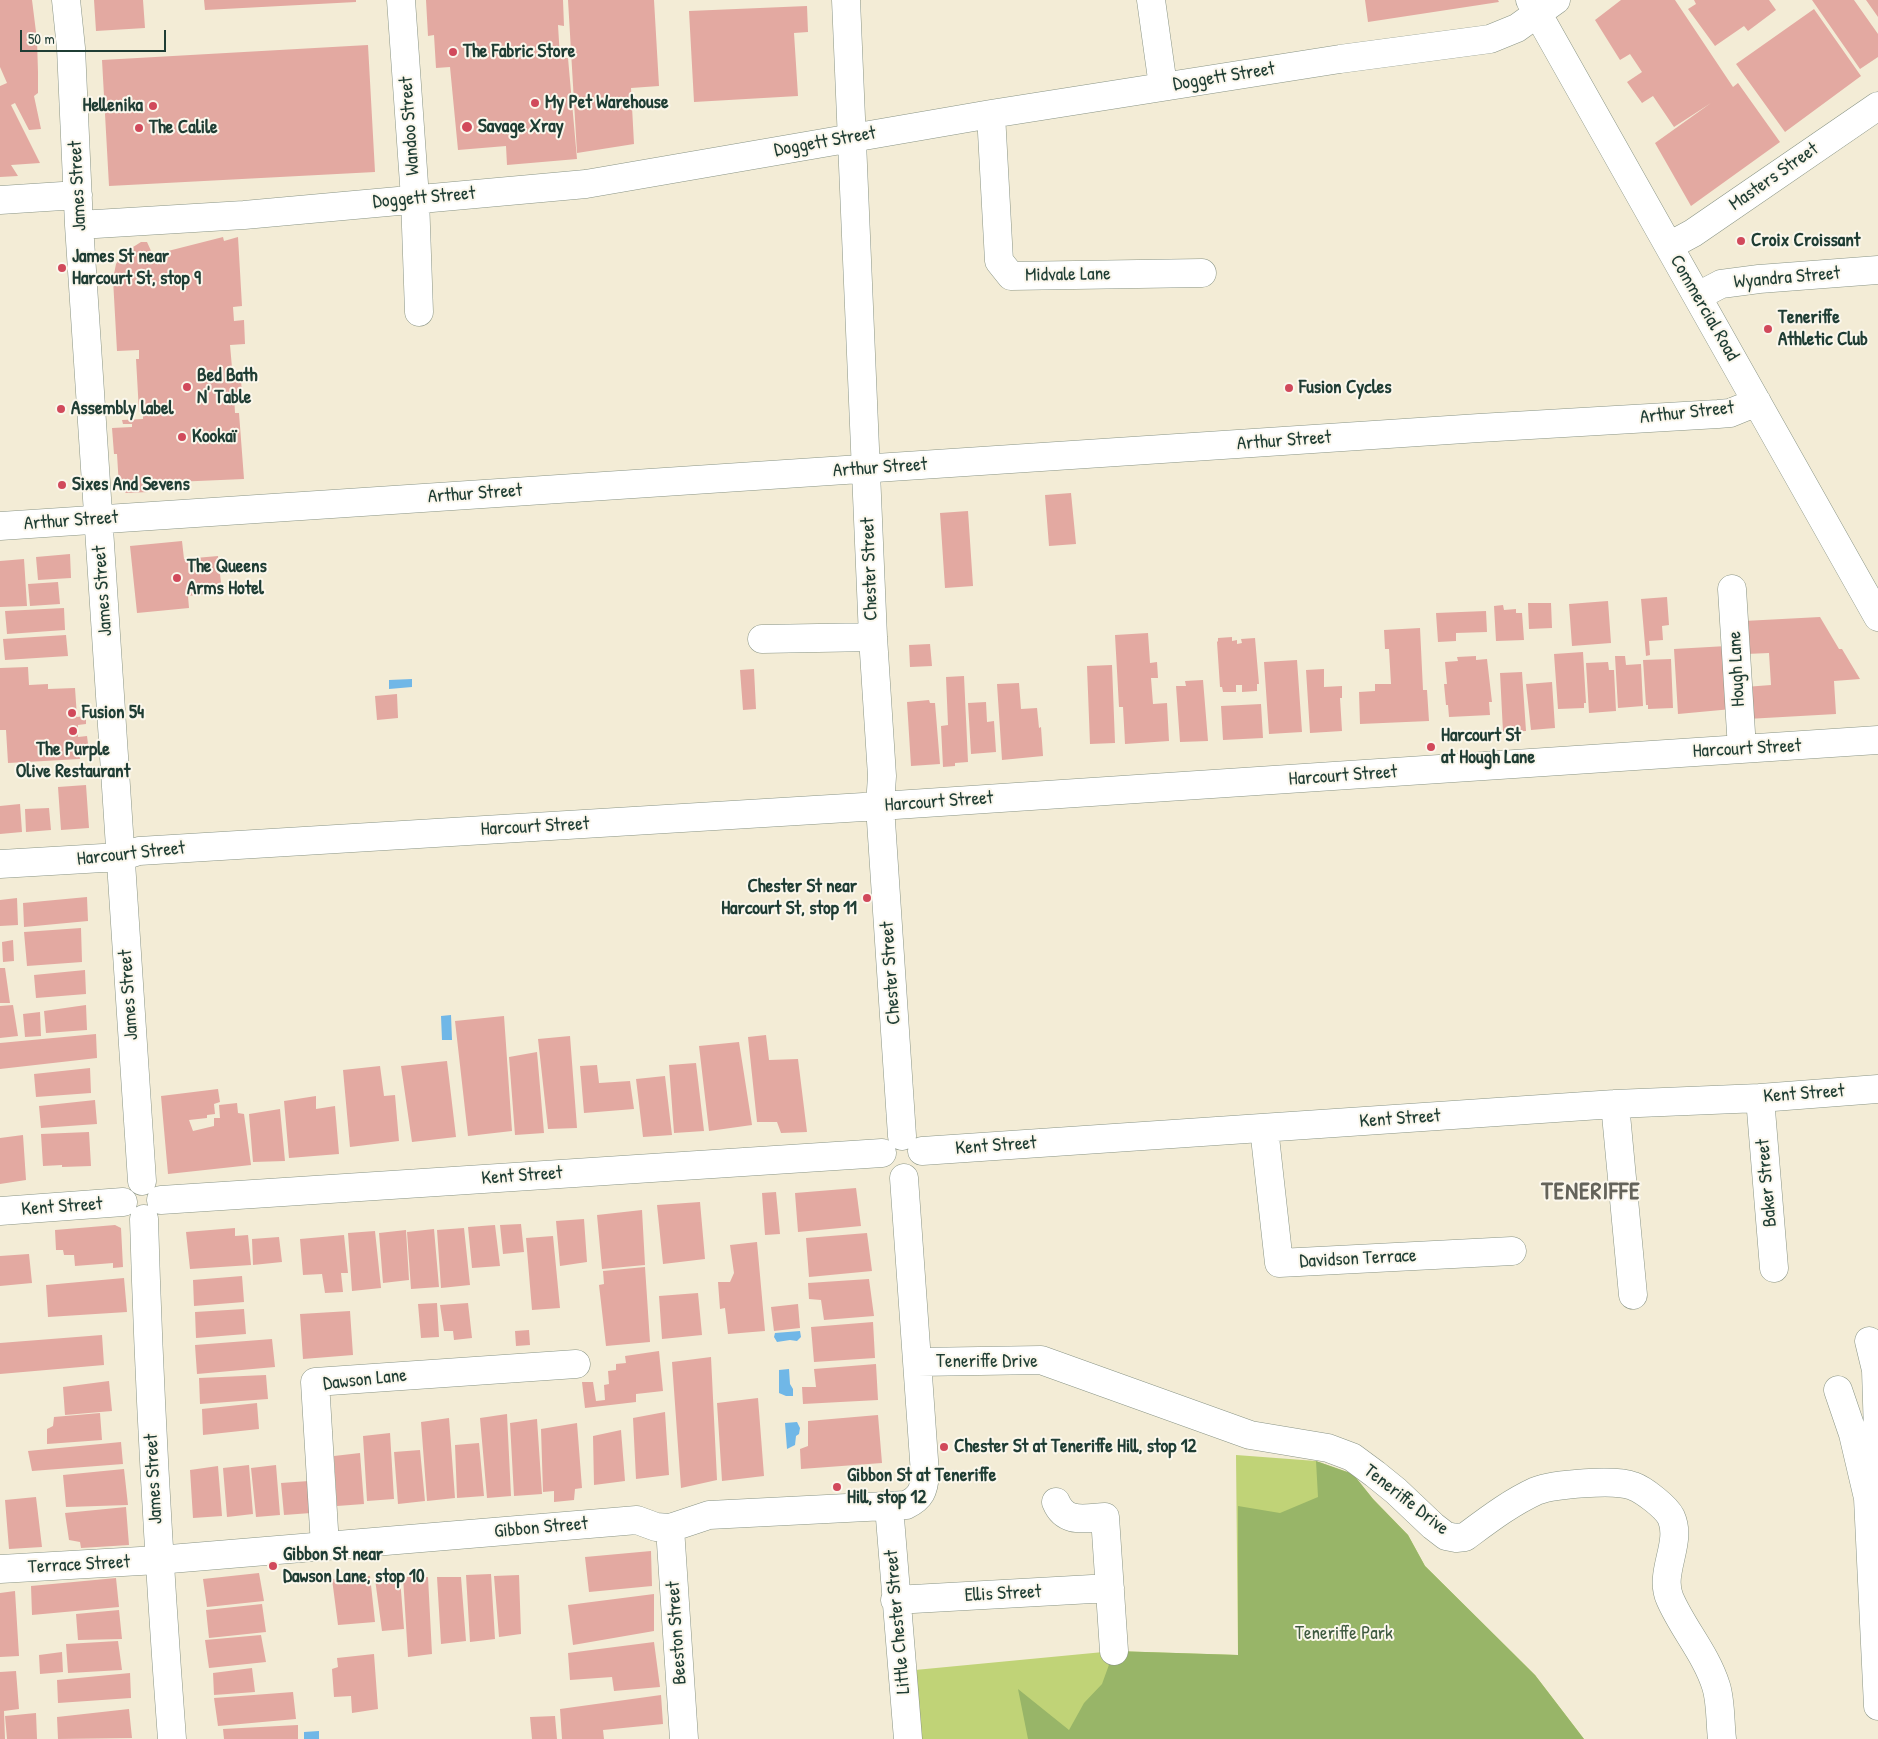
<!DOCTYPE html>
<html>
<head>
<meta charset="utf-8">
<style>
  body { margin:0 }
  #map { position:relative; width:1878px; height:1739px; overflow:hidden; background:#f3ecd6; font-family:"Patrick Hand",sans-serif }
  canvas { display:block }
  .scale { position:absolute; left:20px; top:30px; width:146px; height:22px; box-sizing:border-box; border:2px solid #1f3d34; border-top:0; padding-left:6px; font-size:15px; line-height:18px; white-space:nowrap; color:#1f3d34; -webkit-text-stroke:4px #fbf7ec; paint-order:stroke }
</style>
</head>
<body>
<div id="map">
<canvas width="1878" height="1739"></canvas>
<div class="scale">50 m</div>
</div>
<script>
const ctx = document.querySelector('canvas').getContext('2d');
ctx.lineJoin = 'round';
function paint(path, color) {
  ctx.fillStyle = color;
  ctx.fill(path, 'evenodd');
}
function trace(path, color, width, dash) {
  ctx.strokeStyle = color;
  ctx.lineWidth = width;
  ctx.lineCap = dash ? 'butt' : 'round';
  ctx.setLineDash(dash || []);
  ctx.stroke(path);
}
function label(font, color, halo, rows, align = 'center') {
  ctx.font = font + ' "Patrick Hand",sans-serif';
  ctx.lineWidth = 4;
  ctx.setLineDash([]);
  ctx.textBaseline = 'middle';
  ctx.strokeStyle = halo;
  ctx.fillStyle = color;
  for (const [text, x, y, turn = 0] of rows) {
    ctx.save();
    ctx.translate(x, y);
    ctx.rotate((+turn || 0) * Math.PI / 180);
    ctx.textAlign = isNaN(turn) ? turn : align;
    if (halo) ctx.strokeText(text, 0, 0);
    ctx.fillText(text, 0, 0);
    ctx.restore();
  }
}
const green = new Path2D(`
  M1236,1455l80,6 37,13 20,25 35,36 17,31 110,109 49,64h-671l2,-69 199,-19 124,4z`);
const forest = new Path2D(`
  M1316,1461l37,13 20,25 35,36 17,31 110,109 49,64h-556l-10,-50 51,41 15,-27 18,-19 12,-33 124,4v-149l42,7 38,-16z`);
const water = new Path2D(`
  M412,679v8l-23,2v-9z
  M451,1015l1,25h-10l-1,-24z
  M800,1331l1,6 -4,4 -7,-1 -13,2 -3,-5 1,-4z
  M789,1369l1,15 3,5v7h-7l-7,-3v-23z
  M797,1422l3,6 -1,6 -3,2 -1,9 -8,4 -2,-26z
  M319,1731v8h-15v-7z`);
const building = new Path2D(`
  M0,0h32l5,40 1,32v21l-4,3 7,33 -12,1 -14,-27 -4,2 29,58 -29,2 7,11 -18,1v-91l7,-3 -7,-16z
  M94,0h49l2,28 -49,3z
  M204,0h152v2l-151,8z
  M426,0h137l1,26 -6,-1 2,33h8l9,101 -70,6 -1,-19 -48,4 -8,-83 -14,1 -2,-33 -6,1z
  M568,0h86l5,86 -28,2 3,56 -57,9z
  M1365,0h133l1,2 -131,20z
  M1621,0h54l58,87 5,-4 42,59 -89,64 -36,-63 56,-40 -37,24 -21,-31 -11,7 -15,-21 15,-10 -12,-18 -10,6 -25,-40z
  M1694,0h75l7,10 -28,21 -4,-5 -29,20 -27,-37 8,-5z
  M1812,0h42l24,34v23l-18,12z
  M1866,0h12v17z
  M807,6l1,26 -14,1 4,63 -104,6 -5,-91z
  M1814,9l47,67 -76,56 -49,-68z
  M368,45l7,127 -266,14 -7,-126z
  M223,237l1,4 14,-4 4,69 -9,1 1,14 10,-1 1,24 -15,1 3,34h8l1,16h-8l1,18h4l5,66 -93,4 -2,1v8l-23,1 -7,-6 -2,-33h-3l-2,-26 20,-1v-3h-9l-1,-4 21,-1v-7h-4l-3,-53h3v-9l-22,1 -4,-72 3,-15 6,-10 19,-12h6l10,22 11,-5 -2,-5 2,-3z
  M1071,493l5,51 -27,2 -4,-51z
  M968,511l5,75 -28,2 -5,-75z
  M182,541l2,18 34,-3 4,36 -34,4 1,12 -52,5 -7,-67z
  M70,554l1,24 -33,2 -2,-23z
  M24,559l3,47 -27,1v-46z
  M58,582l2,22 -30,2 -2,-22z
  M1667,597l2,28 -7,1 1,14 -14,1 1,14 -4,1 -5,-57z
  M1608,601l3,42 -39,3 -3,-42z
  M1528,603h23l1,25 -23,1z
  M1503,605l1,5 12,-1v4h6l2,27 -28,1 -2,-35z
  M64,608l1,22 -58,4 -2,-23z
  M1486,611l1,21 -31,1v8l-18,1 -2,-29z
  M1820,617l19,32h3l18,30 -26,2 2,33 -89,5 -2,-32 26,-2 -2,-32 -23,1 -2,-33z
  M1420,628l3,62h4l2,31 -69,3 -1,-32 16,-1v-7h16l-2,-35h-4l-1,-19z
  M1148,633l2,30 7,-1 1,16h-7l2,26 14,-1 2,38 -44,3 -2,-37h-4l-4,-72z
  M66,635l2,21 -63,4 -2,-21z
  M1232,637v4l5,-1v4l5,-1 -1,-4 14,-1 4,46h-2v7l-15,1v-7h-6v7h-13l-1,-5h-2l-3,-45 1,-1v-3z
  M930,644l2,22 -22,1 -1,-22z
  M1727,646l5,63 -54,5 -4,-65z
  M1583,652l3,51h-2v5l-26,1 -4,-55z
  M1476,656v4l11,-1 5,43h-3l1,13 -41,2 -1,-12h-2l-2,-21h3l-2,-22 13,-1 -1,-4z
  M1615,656h10l1,9 15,-1 2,42 -25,2z
  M1671,659l2,49 -25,1v-4h-2l-3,-45z
  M1297,660l5,72 -33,2 -5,-72z
  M1608,662l1,8h5l2,41 -27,2 -3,-50z
  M1112,665l3,78 -25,1 -3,-78z
  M28,667l1,18 19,-1v5l27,-1 2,29 9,-1v8l-8,1v12l9,-1 1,8 -9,1 1,14 -72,4 -2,-33h-6v-62z
  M754,669l2,40 -13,1 -3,-40z
  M1324,669v18l18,-1v12h-2l2,33 -32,2 -4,-63z
  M1522,672l4,59 -23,1 -3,-59z
  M964,676l4,86 -13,1v3l-12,1 -2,-41 7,-1 -2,-48z
  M1203,680l5,61 -28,1 -4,-56h10l-1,-5z
  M1552,682l3,46 -24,2 -5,-46z
  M1019,683l2,26 16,-1 2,20 2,-1 2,29 -41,4 -5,-76z
  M397,694l1,24 -21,2 -2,-24z
  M929,700l1,3h5l5,61 -29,2 -4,-64z
  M986,702l1,20 7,-1 2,31 -25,2 -3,-51z
  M1261,704l2,34 -40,2 -2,-34z
  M86,785l3,43 -28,2 -3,-43z
  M20,804l2,28 -22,2v-28z
  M49,808l2,22 -25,2 -1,-23z
  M87,897l1,24 -64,6 -1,-24z
  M17,898l1,27 -18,1v-26z
  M81,928l1,34 -55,4 -3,-34z
  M13,940l1,21 -11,1 -1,-20z
  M0,968h5l5,35h-10z
  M85,970l1,24 -50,4 -2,-23z
  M13,1005l5,31 -18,2v-32z
  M86,1005l1,25 -41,3 -2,-22z
  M40,1012l1,24 -16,1 -2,-23z
  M504,1016l8,115 -44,5 -13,-115z
  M96,1034l1,24 -97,11v-26z
  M766,1035l3,25 29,-1 9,73 -26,1 -4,-11h-20l-9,-85z
  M570,1036l7,92 -29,1 -10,-90z
  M739,1042l13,83 -43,6 -10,-85z
  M537,1052l7,81 -29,2 -6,-78z
  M447,1061l9,76 -44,5 -11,-76z
  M696,1063l8,68 -30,2 -5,-68z
  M597,1065l2,18 31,-2 4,28 -50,4 -4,-47z
  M380,1066l4,30 11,-1 4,46 -49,6 -7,-77z
  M90,1068l1,25 -55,4 -2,-23z
  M665,1076l7,59 -29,2 -7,-58z
  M218,1089l2,13 -6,2 1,10 -8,1v3l-18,2 4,11 21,-5v-8h6l-1,-13 18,-2 1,10 6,1 7,51 -83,9 -7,-78z
  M316,1096v13l19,-3 4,48 -50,4 -5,-57z
  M95,1100l2,24 -56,4 -2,-22z
  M280,1109l5,52 -32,1 -4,-48z
  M89,1132l2,34 -29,1v-2l-19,1 -2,-32z
  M23,1135l3,45 -26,4v-46z
  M856,1188l5,38 -63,6 -3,-39z
  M776,1192l4,42 -15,1 -3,-42z
  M700,1202l5,57 -42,5 -6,-59z
  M642,1210l3,55 -43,4 -5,-54z
  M584,1219l3,43 -27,4 -4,-45z
  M521,1224l3,28 -21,2 -3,-29z
  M115,1225l6,3 2,39 -10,1v-5l-38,3 -1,-11h-10l-1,-5h-7l-1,-20z
  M495,1225l5,41 -28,2 -4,-41z
  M235,1228v8l13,-1 3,30 -61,4 -4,-37z
  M464,1228l6,57 -29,3 -4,-58z
  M434,1229l5,58 -28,2 -4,-57z
  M406,1230l3,50 -26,3 -4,-50z
  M375,1231l6,57 -29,3 -4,-58z
  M867,1233l5,38 -63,6 -3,-39z
  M344,1235l4,38h-7l2,19 -18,1 -3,-19 -19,1 -3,-36z
  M553,1236l7,72 -28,2 -6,-72z
  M279,1237l3,25 -29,3 -1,-26z
  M757,1242l8,89 -37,3 -3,-26 -5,1 -2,-27h12l4,-9 -4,-28z
  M29,1254l3,29 -32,3v-30z
  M645,1267l5,75 -44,4 -7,-61 5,-1 -1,-13z
  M242,1276l2,26 -50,4 -1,-26z
  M124,1278l3,34 -79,5 -2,-32z
  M869,1279l5,37 -50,4 -3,-20 -12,-1 -1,-16z
  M698,1293l4,42 -40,4 -3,-43z
  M437,1303l2,34 -18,1 -3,-34z
  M468,1303l4,35 -18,2 -1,-9h-9l-4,-26z
  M798,1304l2,24 -26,3 -3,-24z
  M244,1309l2,25 -50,4 -1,-26z
  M350,1311l3,44 -50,4 -3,-45z
  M873,1322l2,36 -61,4 -3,-35z
  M529,1330l1,15 -14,1 -1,-15z
  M102,1335l2,30 -104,9v-31z
  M272,1339l3,28 -78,7 -2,-29z
  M659,1351l4,40 -27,3v8l-51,6 -3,-26h11l3,19 9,-1 -1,-15 5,-1 -1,-13 8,-1v-6l10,-1 -1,-7z
  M711,1357l6,123 -36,8 -9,-126z
  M876,1364l2,36 -75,4 -1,-17h14l-2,-18z
  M266,1375l2,24 -68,5 -1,-26z
  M109,1381l3,30 -47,4 -2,-28z
  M758,1398l6,78 -42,5 -5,-78z
  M257,1403l2,26 -56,6 -1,-26z
  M665,1412l4,63 -33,4 -3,-61z
  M100,1413l2,27 -55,4v-15l6,-3 1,-9z
  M507,1414l4,82 -24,2 -7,-80z
  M878,1415l4,48 -81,6 -1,-20 8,-3v-25z
  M449,1418l6,80 -28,3 -6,-79z
  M537,1419l5,75 -28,2 -4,-73z
  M577,1423l5,65 -7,1 -1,11 -20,2v-11l-11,1 -2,-63z
  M621,1430l4,51 -31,4 -1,-49z
  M390,1433l4,66 -27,2 -4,-65z
  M121,1442l2,22 -91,7 -4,-20z
  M479,1443l5,53 -27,2 -2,-53z
  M420,1450l5,51 -27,3 -4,-52z
  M360,1453l4,51 -27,2 -3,-50z
  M249,1465l4,49 -26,3 -4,-49z
  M276,1465l4,50 -24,2 -5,-49z
  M218,1466l4,50 -29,2 -3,-48z
  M124,1469l4,36 -62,2 -3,-32z
  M309,1481l2,32 -27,2 -3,-32z
  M36,1497l6,50 -33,2 -4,-49z
  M126,1507l3,38 -48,3 -1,-6 -11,-2 -4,-27z
  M651,1551l1,35 -63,6 -4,-35z
  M259,1573l5,28 -57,6 -4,-28z
  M491,1574l4,65 -25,3 -4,-67z
  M519,1575l2,59 -22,3 -5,-61z
  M370,1576l5,46 -37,3 -6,-46z
  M403,1577h25l4,77 -24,3z
  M437,1577h24l5,64 -25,3z
  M116,1578l3,29 -87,8 -1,-29z
  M400,1578l4,51 -22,2 -7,-52z
  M15,1591l4,65 -19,1v-64z
  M654,1594v37l-81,14 -5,-40z
  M262,1604l4,28 -57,6 -3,-28z
  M119,1610l3,29 -44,1 -2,-26z
  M261,1635l5,27 -57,6 -4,-28z
  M118,1641l4,29 -54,3 -2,-29z
  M654,1642l6,45 -46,4 -2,-14 -42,3 -2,-27z
  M62,1652l1,20 -23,2 -1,-19z
  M374,1654l4,55 -26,4 -1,-17 -17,1 -2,-28 6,-2 -1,-9z
  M252,1668l3,24 -41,3 -1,-22z
  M16,1671l3,38 -15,2 1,28h-5v-67z
  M130,1673l1,25 -73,5 -1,-23z
  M293,1692l3,27 -78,7 -4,-28z
  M661,1695l2,29 -60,6 1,9h-42l-2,-30z
  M129,1709l3,29 -74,1 -1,-22z
  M36,1713l1,26h-30l-2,-23z
  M555,1716l2,23h-25l-2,-22z
  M298,1725v14h-74l-1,-10z`);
const minor = new Path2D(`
  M66,0l5,48 8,177 63,956
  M401,0l14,198 4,114
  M846,0l27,637 9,139 -2,30 22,330
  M1151,0l12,86
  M1530,0l348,617
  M991,114l8,147 12,15 191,-3
  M0,200l78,-5
  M79,225l165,-10 342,-31 405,-70 349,-55 150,-20 27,-11 39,-28
  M1669,246l24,-13 185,-127
  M1698,296l23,-12 38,-5 119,-9
  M0,526l1479,-98 239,-14 12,-1 27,-11
  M1732,589l10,160
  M762,639l111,-2
  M0,864l120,-7 19,-6 741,-45 998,-66
  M1760,1098l14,170
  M1615,1104l18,191
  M1264,1128l15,135 233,-12
  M922,1151l693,-47 145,-6 118,-9
  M161,1200l721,-47
  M0,1211l123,-9
  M144,1219c5,174 15,347 28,520
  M1869,1341l7,29 2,63
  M918,1362l123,-2 209,75 78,13 24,9 23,17 21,17 37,35 13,10 10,2 9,-1c23,-17 45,-34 71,-46 18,-7 79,-12 97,-5 11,4 33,21 38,31 12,26 -13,56 -1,82 13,30 36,55 46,87 5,15 4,37 6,53
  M1838,1390l15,44 15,64 10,-58
  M1868,1498l10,208
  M1056,1502c9,22 29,16 49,15l9,134
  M889,1506l19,233
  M670,1528l14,211
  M325,1546l-10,-164 261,-18
  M0,1569l158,-9 479,-40 19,7 14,1 39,-13 197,-10c15,-7 18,-15 19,-31l-21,-296
  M895,1600l215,-12`);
const markers = [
  [453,52,5,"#d1495b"],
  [535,103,5,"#d1495b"],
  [153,106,5,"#d1495b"],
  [467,127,6,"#d1495b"],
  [139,128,5,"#d1495b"],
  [1741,241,5,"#d1495b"],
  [62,268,5,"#d1495b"],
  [1768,329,5,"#d1495b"],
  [187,387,5,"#d1495b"],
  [1289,388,5,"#d1495b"],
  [61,409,5,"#d1495b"],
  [182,437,5,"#d1495b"],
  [62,485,5,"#d1495b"],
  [177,578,5,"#d1495b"],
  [72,713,5,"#d1495b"],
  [73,731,5,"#d1495b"],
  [1431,747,5,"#d1495b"],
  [867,898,5,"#d1495b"],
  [944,1447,5,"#d1495b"],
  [837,1487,5,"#d1495b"],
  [273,1566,5,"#d1495b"]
];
const poiNames = [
  ["The Fabric Store",463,52],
  ["My Pet Warehouse",545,103],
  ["Hellenika",143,106,"right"],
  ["Savage Xray",478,127],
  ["The Calile",149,128],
  ["Croix Croissant",1751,241],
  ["James St near",72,257],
  ["Harcourt St, stop 9",72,279],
  ["Teneriffe",1778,318],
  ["Athletic Club",1778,340],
  ["Bed Bath",197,376],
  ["N' Table",197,398],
  ["Fusion Cycles",1299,388],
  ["Assembly label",71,409],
  ["Kookaï",192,437],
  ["Sixes And Sevens",72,485],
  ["The Queens",187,567],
  ["Arms Hotel",187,589],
  ["Fusion 54",82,713],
  ["Harcourt St",1441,736],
  ["at Hough Lane",1441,758],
  ["The Purple",73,750,"center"],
  ["Olive Restaurant",73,772,"center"],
  ["Chester St near",857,887,"right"],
  ["Harcourt St, stop 11",857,909,"right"],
  ["Chester St at Teneriffe Hill, stop 12",954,1447],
  ["Gibbon St at Teneriffe",847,1476],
  ["Hill, stop 12",847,1498],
  ["Gibbon St near",283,1555],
  ["Dawson Lane, stop 10",283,1577]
];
const streetNames = [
  ["Doggett Street",1224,77,-9],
  ["Wandoo Street",410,126,-94],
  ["Doggett Street",825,142,-10],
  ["Masters Street",1774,177,-35],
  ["James Street",78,186,-93],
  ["Doggett Street",424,198,-5],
  ["Midvale Lane",1068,275,-1],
  ["Wyandra Street",1787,278,-5],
  ["Commercial Road",1704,308,60],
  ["Arthur Street",1687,413,-6],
  ["Arthur Street",1284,441,-4],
  ["Arthur Street",880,468,-4],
  ["Arthur Street",475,494,-4],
  ["Arthur Street",71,521,-4],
  ["Chester Street",870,569,-92],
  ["James Street",103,591,-94],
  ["Hough Lane",1737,669,-93],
  ["Harcourt Street",1747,749,-3],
  ["Harcourt Street",1343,776,-4],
  ["Harcourt Street",939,802,-4],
  ["Harcourt Street",535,827,-3],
  ["Harcourt Street",131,854,-6],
  ["Chester Street",891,973,-94],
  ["James Street",129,995,-94],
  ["Kent Street",1804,1094,-4],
  ["Kent Street",1400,1119,-4],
  ["Kent Street",996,1146,-4],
  ["Kent Street",522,1176,-4],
  ["Baker Street",1767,1183,-95],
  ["Kent Street",62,1207,-4],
  ["Davidson Terrace",1358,1259,-3],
  ["Teneriffe Drive",987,1362],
  ["Dawson Lane",365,1380,-6],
  ["James Street",154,1479,-93],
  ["Teneriffe Drive",1406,1500,38],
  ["Gibbon Street",541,1528,-5],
  ["Terrace Street",79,1565,-3],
  ["Ellis Street",1003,1594,-3],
  ["Little Chester Street",898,1622,-95],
  ["Beeston Street",677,1633,-94]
];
const parkNames = [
  ["Teneriffe Park",1344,1634]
];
const districtNames = [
  ["TENERIFFE",1591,1193]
];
paint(green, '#c0d377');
paint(forest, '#98b568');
paint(water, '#70b7e7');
paint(building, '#e3a9a1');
trace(minor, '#899485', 29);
trace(minor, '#fff', 28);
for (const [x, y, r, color] of markers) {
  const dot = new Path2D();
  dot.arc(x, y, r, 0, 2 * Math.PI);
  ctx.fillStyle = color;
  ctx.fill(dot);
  trace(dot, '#fbf7ec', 2);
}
label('bold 19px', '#1f3d34', '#fbf7ec', poiNames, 'left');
label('19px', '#1f3d34', '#fbf7ec', streetNames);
label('19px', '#3f5b41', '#fbf7ec', parkNames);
ctx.letterSpacing = '1px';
label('bold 24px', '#64635a', '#fbf7ec', districtNames);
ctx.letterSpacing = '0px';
</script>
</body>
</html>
